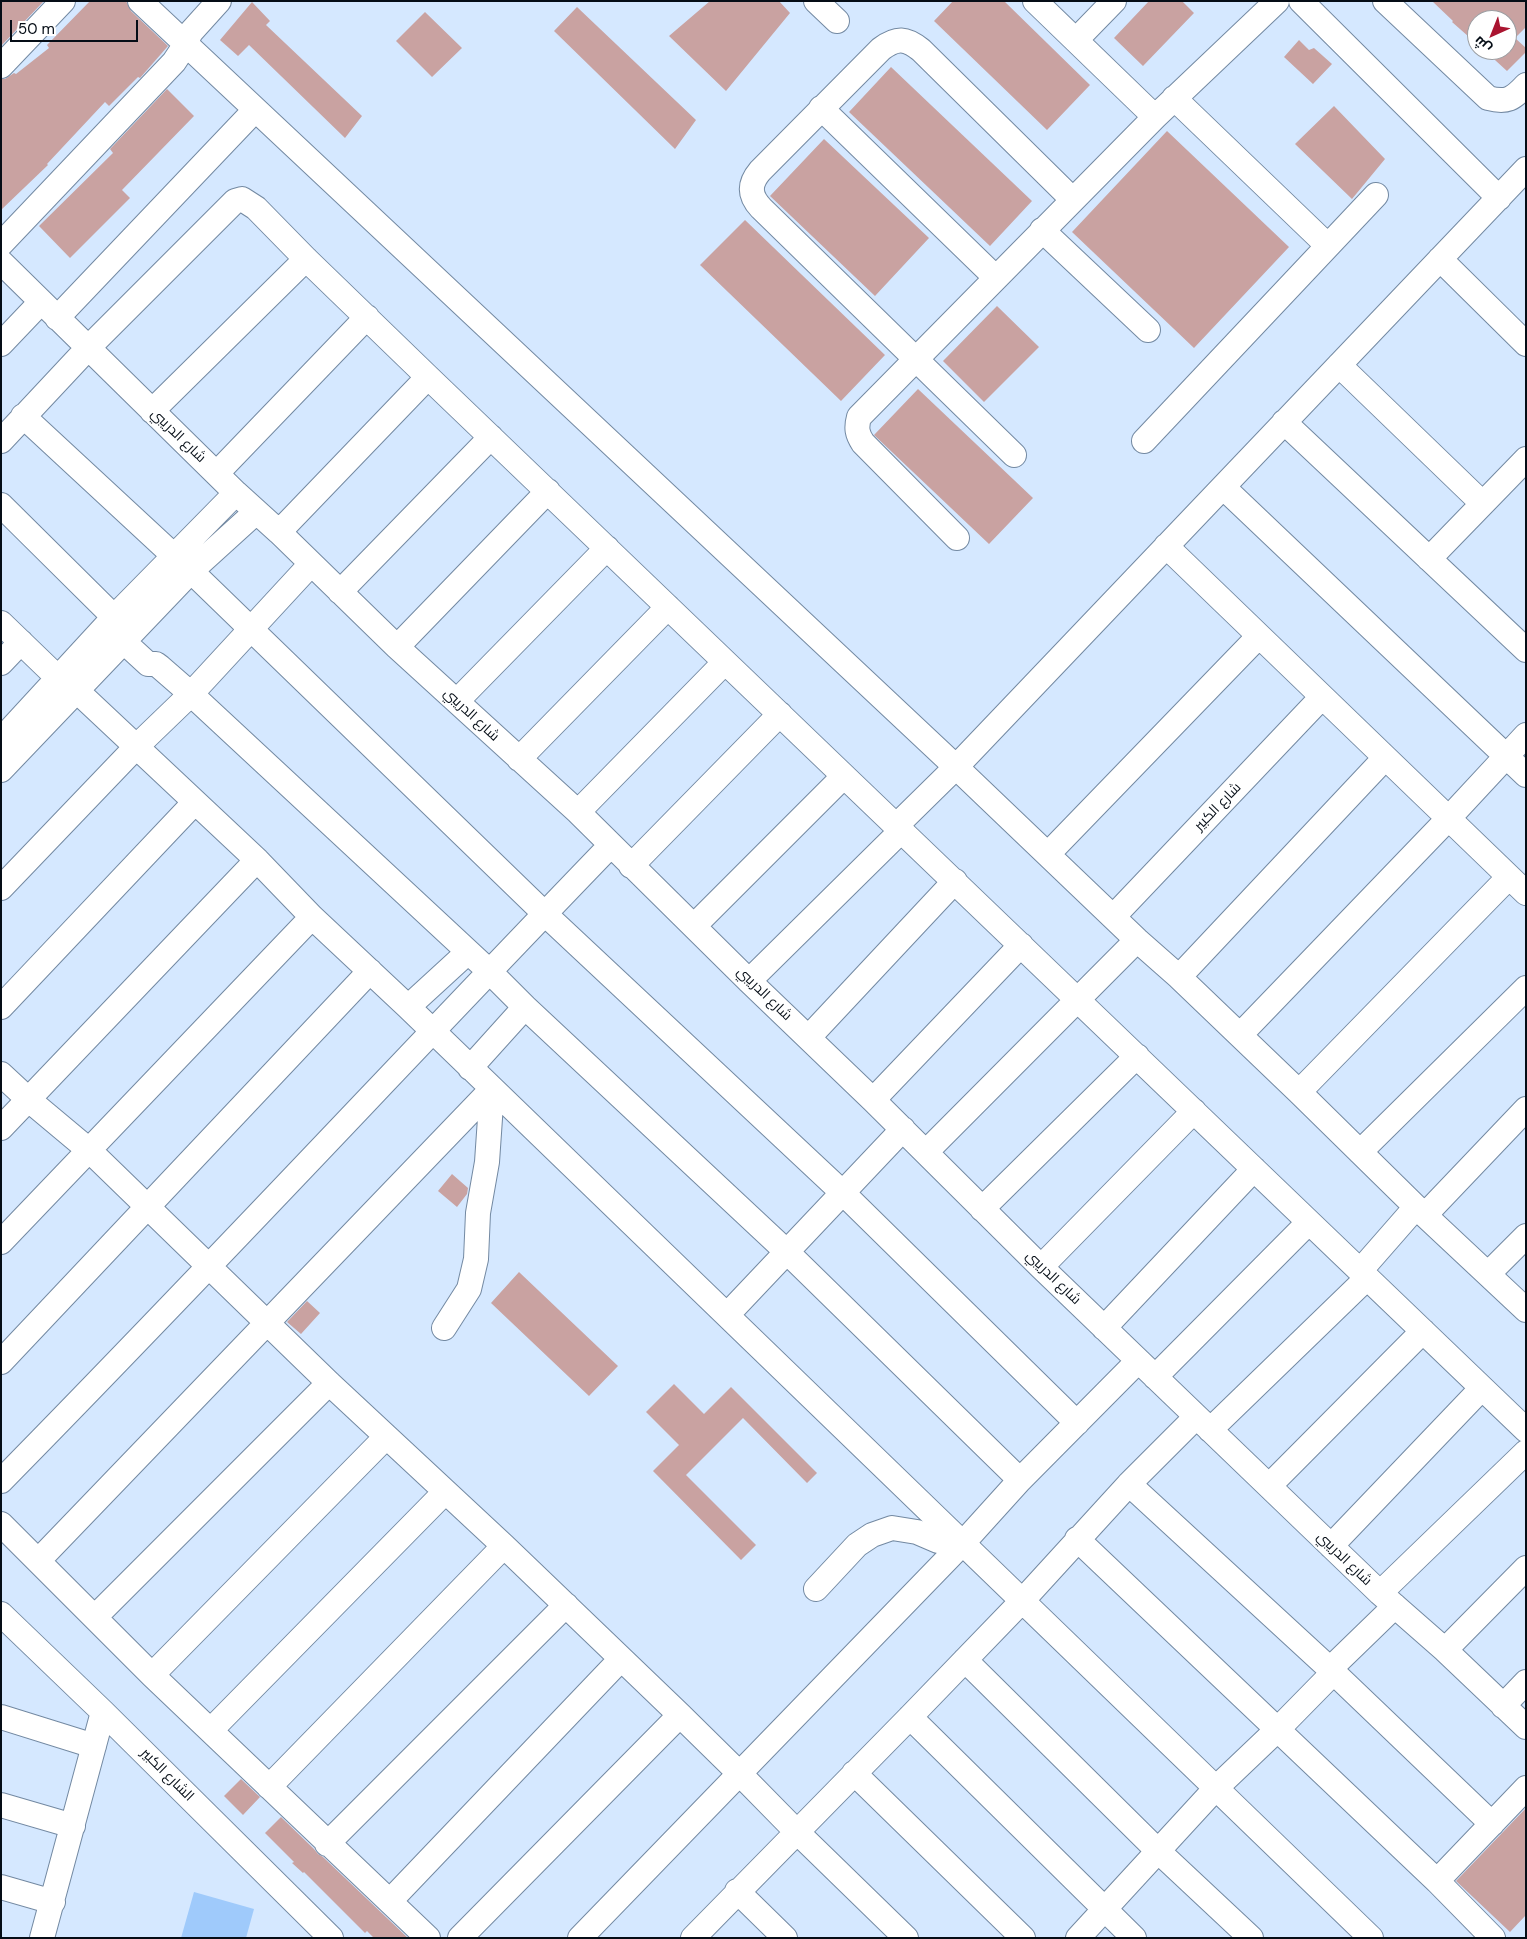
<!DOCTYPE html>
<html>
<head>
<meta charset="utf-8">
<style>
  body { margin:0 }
  #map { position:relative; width:1527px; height:1939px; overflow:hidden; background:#d5e8ff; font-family:"DM Sans",Cairo,sans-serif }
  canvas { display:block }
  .frame { position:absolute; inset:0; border:2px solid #050d16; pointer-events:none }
  .north { position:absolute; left:1467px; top:10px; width:50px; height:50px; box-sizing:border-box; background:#fff; border:1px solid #9b9ea2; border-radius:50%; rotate:224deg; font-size:14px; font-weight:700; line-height:20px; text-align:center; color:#050d16 }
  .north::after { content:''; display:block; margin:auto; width:18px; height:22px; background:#aa1430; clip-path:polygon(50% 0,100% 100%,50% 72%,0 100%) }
  .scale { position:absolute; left:10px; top:20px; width:128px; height:22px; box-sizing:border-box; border:2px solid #050d16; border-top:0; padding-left:6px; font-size:15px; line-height:18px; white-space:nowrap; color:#050d16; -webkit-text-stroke:4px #fff; paint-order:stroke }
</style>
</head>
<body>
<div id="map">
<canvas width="1527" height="1939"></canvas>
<div class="frame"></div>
<div class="north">ش</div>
<div class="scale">50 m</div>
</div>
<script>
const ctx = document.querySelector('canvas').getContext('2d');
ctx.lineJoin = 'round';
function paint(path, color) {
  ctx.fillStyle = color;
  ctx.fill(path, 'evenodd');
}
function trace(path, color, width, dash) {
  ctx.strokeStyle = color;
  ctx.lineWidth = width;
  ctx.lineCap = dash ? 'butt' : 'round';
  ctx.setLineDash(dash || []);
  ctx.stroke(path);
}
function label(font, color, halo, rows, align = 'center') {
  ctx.font = font + ' "DM Sans",Cairo,sans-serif';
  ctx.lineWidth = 4;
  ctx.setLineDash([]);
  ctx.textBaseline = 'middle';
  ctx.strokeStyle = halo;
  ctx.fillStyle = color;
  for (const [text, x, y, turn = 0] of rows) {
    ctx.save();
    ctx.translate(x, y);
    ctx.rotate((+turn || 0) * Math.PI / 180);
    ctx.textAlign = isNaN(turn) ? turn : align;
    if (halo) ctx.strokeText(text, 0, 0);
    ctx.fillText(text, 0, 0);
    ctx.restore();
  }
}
const green = new Path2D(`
  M194,1892l60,17 -8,29h-65z`);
const building = new Path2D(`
  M1,1h43l-43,45z
  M90,1h36l5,10 37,35 -28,32 -2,-1 -29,29 -4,-4 -58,62 1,1 -47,45v-131h4l9,-6 2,1 33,-26 -2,-3z
  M710,1h69l11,12 -64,78 -57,-55z
  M953,1h51l86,84 -43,45 -113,-109z
  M1149,1h33l12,12 -51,53 -29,-28z
  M1432,1h94v26l-11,11 11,10v4l-19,19 -23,-21h23v-30h-30v24l-25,-22 1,-1z
  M252,2l18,19 -4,4 96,91 -17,22 -96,-93 -11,11 -18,-16z
  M577,7l119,113 -21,29 -121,-118z
  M425,12l37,36 -30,29 -36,-36z
  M1299,40l10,10 5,-2 18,16 -19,20 -29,-27z
  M891,67l141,134 -42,45 -141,-134z
  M167,89l27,27 -72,74 8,8 -60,60 -31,-32 74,-73 -3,-4z
  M1334,106l51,53 -33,40 -57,-55z
  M1167,131l122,116 -95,101 -122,-116z
  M824,139l105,99 -54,58 -105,-100z
  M745,220l140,135 -44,46 -141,-136z
  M997,306l42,41 -55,55 -41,-41z
  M918,389l115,109 -44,46 -115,-109z
  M452,1174l16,14 -1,6 -10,13 -19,-16z
  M519,1272l99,94 -29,30 -98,-93z
  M307,1301l13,12 -19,21 -14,-12z
  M674,1384l30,30 27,-27 86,86 -10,10 -64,-65 -57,57 70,70 -15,15 -88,-89 26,-26 -33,-33z
  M241,1779l19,18 -17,18 -19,-19z
  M1526,1808v107l-16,17 -54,-51z
  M281,1817l33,32 4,5 5,3 85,81h-34l-7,-7 -2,2 -61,-61 -1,1 -11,-10 2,-1 -29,-29z`);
const minor = new Path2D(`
  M140,1l816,766 181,173 42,37 120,115 117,115 110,103
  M816,1l21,20
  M1035,1l120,116
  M1301,1l198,197
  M1385,1l103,97c19,5 25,1 38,-13
  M1076,40l38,-39
  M1,66l62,-65
  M1174,98l154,148
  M821,108l174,169
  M1042,230l106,100
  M1,244l173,-182 8,-12 9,-18 28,-31
  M1440,259l86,85
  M1,262l235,231 43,39 118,115 181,165 171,169 124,119 168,167 339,326 65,57 81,77
  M57,318l198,-208
  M1,344l40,-42
  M1339,365l143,138
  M152,411l154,-152
  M23,416l150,139
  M1284,422l242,228
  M1,441l87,-93 147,-147 7,-2 14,9 50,51 122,118 1098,1053
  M1144,441l232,-246
  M1014,455l-253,-247c-12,-13 -12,-24 -1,-37l121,-122c16,-12 25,-11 40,1l151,149
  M217,473l150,-156
  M1223,487l303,288
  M1,505l113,112
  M279,532l149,-155
  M957,538l-94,-95c-6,-9 -7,-15 -4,-26l296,-300 122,-116
  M1166,546l360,347
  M1429,559l97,-100
  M191,571l354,343 298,279 234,230
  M340,592l151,-155
  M1,623l56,54
  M123,641l25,23h8l4,3 31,27 298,277 36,36 262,245 233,228
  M397,647l151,-156
  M1,663l20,-21
  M77,691l180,169 55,57 96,90 963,931
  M457,701l150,-153
  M1,740l113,-123 122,-124
  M519,759l149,-152
  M1,770l190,-199 65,-59
  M578,812l147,-150
  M896,826l60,-59 570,-598
  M1048,854l211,-218
  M631,866l149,-152
  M1,888l136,-142 54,-52 120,-130
  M1113,917l209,-220
  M694,926l150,-150
  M1179,977l206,-219
  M749,981l152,-150
  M1,1007l194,-205
  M408,1007l60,-55
  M1240,1035l208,-216 78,-84
  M809,1037l146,-156
  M470,1068l55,-61
  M1,1074l28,26 61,51 239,232 175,163 176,169 60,59 56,57 110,107
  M1299,1092l210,-215
  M873,1100l148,-155
  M1,1128l256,-268
  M926,1152l211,-212
  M1360,1152l166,-164
  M982,1209l155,-153
  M1425,1215l101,-106
  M1,1242l311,-325
  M1041,1267l153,-156
  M1360,1271l56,-64
  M1488,1274l38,-38
  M727,1315l176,-186
  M444,1328l25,-39 7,-30 2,-46 9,-51 5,-73
  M1104,1328l150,-159
  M1,1362l369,-391
  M1155,1377l154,-155
  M1210,1430l157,-152
  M1,1481c206,-209 406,-425 610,-636
  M1129,1484l201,185 162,155
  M1269,1486l154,-155
  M1,1524l151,151 276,263
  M1077,1539l360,342 56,57
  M1331,1546l151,-158
  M38,1561l454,-472
  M816,1589l41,-44 15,-10 20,-7 25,4 21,9 25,2
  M1380,1593l146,-141
  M1,1614l102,98 228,226
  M95,1617l234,-234
  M1445,1650l81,-82
  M965,1660l192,190 94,88
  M1330,1669l65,-63
  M152,1675l234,-238
  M1503,1706l23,-24
  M1,1717l93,29
  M910,1717l224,221
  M211,1730l234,-238
  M854,1773l169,165
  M269,1787l235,-241
  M1,1805l72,21
  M327,1844l239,-239
  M1437,1881l89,-93
  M1,1887l52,15
  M737,1891l48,47
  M390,1901l231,-242
  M42,1938l61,-226
  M460,1938l220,-223
  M580,1938l383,-395 57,-63 118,-119
  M693,1938l217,-221 113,-117 106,-116 67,-67
  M1078,1938l138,-150 62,-59 55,-56`);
const streetNames = [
  ["شارع الدريبي",178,436,44],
  ["شارع الدريبي",471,715,43],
  ["شارع الكبير",1218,807,-46],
  ["شارع الدريبي",764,994,44],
  ["شارع الدريبي",1053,1278,44],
  ["شارع الدريبي",1344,1559,44],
  ["الشارع الكبير",167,1775,45]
];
paint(green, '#9fcafb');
paint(building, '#c9a2a1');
trace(minor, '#7389a2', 26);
trace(minor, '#fff', 24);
label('14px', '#050d16', '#fff', streetNames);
</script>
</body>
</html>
